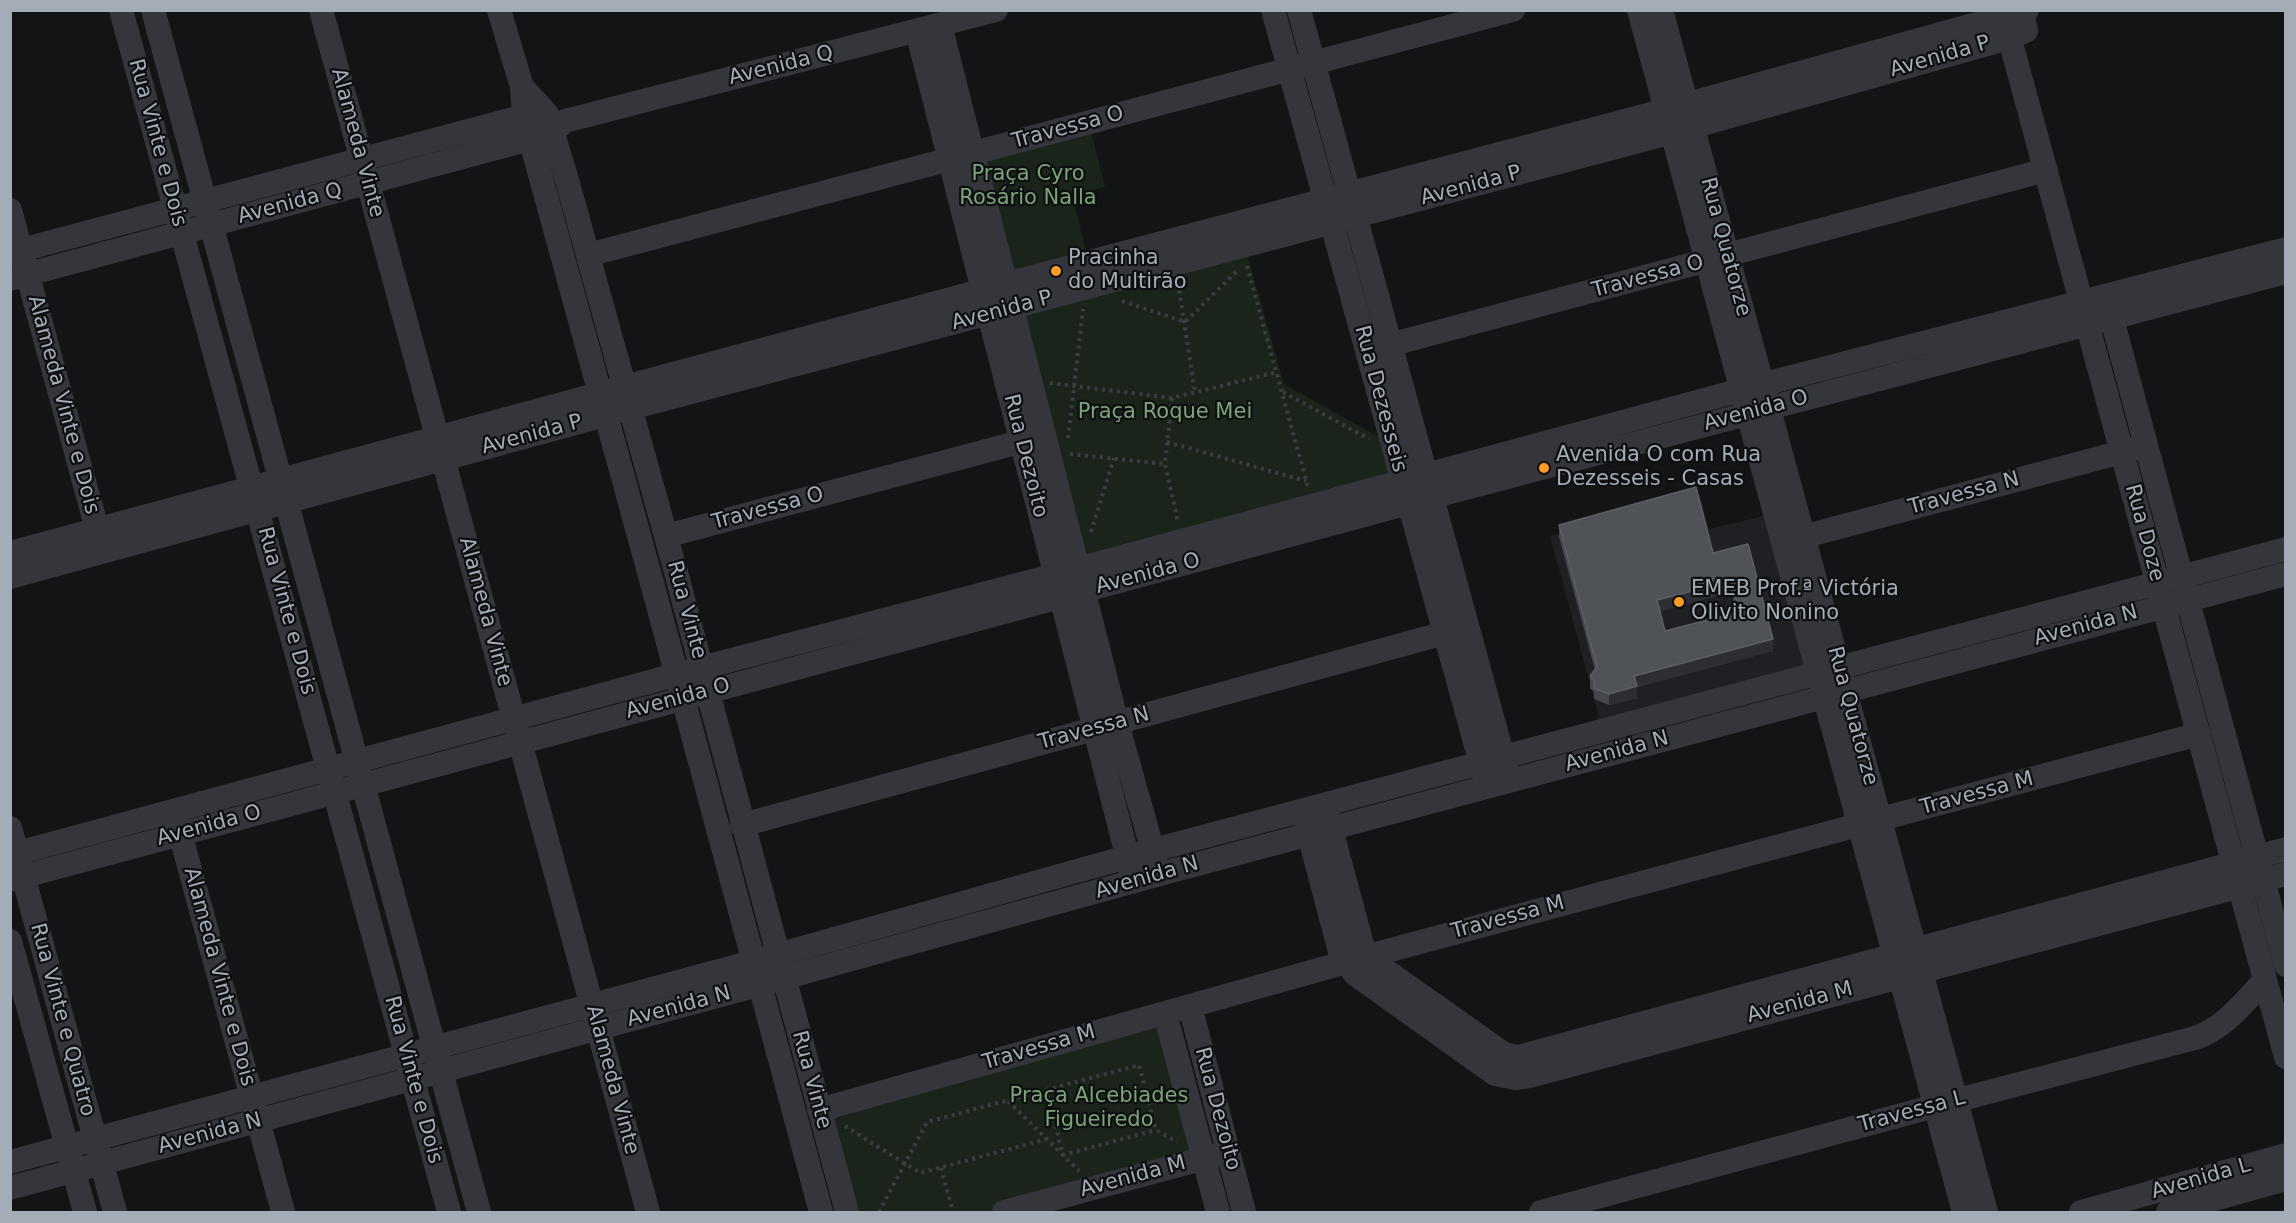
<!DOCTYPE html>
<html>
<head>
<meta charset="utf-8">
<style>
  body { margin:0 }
  #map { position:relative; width:2296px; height:1223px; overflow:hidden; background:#131415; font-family:"DejaVu Sans",sans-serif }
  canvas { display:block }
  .frame { position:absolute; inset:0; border:12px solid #a4acb7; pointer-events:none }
</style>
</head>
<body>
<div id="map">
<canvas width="2296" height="1223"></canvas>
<div class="frame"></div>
</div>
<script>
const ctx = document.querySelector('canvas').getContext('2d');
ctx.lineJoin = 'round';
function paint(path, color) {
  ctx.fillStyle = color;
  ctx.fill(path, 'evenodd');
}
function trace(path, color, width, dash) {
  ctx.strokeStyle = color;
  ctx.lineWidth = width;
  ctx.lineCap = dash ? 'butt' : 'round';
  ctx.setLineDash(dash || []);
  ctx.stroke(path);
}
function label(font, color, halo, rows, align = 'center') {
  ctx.font = font + ' "DejaVu Sans",sans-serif';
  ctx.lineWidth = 4.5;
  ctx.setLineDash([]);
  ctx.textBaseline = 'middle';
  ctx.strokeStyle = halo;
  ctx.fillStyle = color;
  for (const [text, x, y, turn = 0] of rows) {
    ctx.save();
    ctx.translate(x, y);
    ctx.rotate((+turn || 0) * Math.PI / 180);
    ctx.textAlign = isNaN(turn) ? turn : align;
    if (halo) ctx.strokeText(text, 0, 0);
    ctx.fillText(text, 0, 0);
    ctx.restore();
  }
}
const built = new Path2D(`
  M1700,496l9,33 59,-14 39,153 -207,53 -50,-185z`);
const green = new Path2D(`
  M1089,122l16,65 -33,8 17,67 -83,22 -33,-131z
  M1245,246l39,138 108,60 11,38 -324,86 -67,-260z
  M1165,1013l38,145 -200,54h-156l-28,-102z`);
const path = new Path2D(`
  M1247,266l61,221
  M1178,283l17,109
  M1122,301l63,21 54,-53
  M1050,383l122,15 105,-26
  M1283,392l86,47
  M1172,398l-7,66 13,58
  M1068,438l15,-129
  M1167,442l139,39
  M1070,454l95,10
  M1091,532l23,-74
  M1046,1089l17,66 93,-25
  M1008,1101l71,70
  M845,1126l75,47 127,-34
  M941,1168l12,44
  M879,1212l48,-90 212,-57 17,65 21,12`);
const minor = new Path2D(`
  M121,10l328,1202
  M153,10l326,1202
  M321,10l327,1202
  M499,10l23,77 2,29 128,467 169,629
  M1273,10l212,768
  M1299,10l208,762
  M1639,10l325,1202
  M1661,10l325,1202
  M2005,21l281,1036
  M940,25l177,698 40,143
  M917,31l214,840
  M522,87l25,27 20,66 110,396 170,636
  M10,210l87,319
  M10,253l514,-137 15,-1
  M588,255l925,-245
  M10,279l520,-140 22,-7 13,-11 431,-111
  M2108,304l178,661
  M1389,345l657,-175
  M666,536l369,-98
  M1787,541l350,-93
  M10,553l996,-269 660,-174 361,-100
  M10,577l621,-169 1061,-281 317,-89 17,-7 -4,-21
  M1327,814l35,130 6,12 10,9 126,89 14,3 768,-208
  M176,818l107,394
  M1305,819l35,133 15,22 140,100 20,4 15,-2 756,-202
  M742,825l703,-192
  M10,828l105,384
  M10,855l691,-187 354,-93 686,-185 545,-141
  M10,880l1399,-377 877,-231
  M10,941l75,271
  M1190,1006l54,206
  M1165,1013l53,199
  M819,1110l549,-154 831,-222
  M10,1162l742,-200 375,-105 1159,-308
  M10,1188l748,-203 402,-111 1126,-300
  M1004,1212l224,-60
  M1541,1212l394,-106 260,-68c30,-10 49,-36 70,-58
  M2081,1212l205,-57
  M2168,1212l118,-33`);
const wall = new Path2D(`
  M1559,525l154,28 60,98 -136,36v11l-28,7 -15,-6v-7l-4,-4v-12l5,-6 -36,-133zM1731,592l6,21 -72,18 -5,-20z`);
const shadedWall = new Path2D(`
  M1731,581v11l-74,20v-12z
  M1773,639v12l-136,36v11l-28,7v-11l25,-18z`);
const building = new Path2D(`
  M1696,487l17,66 35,-9 25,95 -139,37 3,10 -28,8 -15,-6v-7l-4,-5 7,-9 -38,-142zM1731,581l8,31 -74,19 -8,-31z`);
const markers = [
  [1056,271,6,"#ff9d22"],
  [1544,468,6,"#ff9d22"],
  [1679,602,6,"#ff9d22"]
];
const streetNames = [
  ["Avenida P",1940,57,-16],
  ["Avenida Q",781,66,-14],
  ["Travessa O",1068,128,-15],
  ["Rua Vinte e Dois",157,143,75],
  ["Alameda Vinte",357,143,75],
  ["Avenida P",1471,186,-15],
  ["Avenida Q",290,204,-15],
  ["Rua Quatorze",1725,247,75],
  ["Travessa O",1648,277,-15],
  ["Avenida P",1002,311,-15],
  ["Rua Dezesseis",1380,399,75],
  ["Alameda Vinte e Dois",63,405,75],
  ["Avenida O",1756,411,-15],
  ["Avenida P",532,435,-15],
  ["Rua Dezoito",1025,456,76],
  ["Travessa N",1964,494,-15],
  ["Travessa O",768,509,-15],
  ["Rua Doze",2144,533,75],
  ["Avenida O",1148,574,-15],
  ["Rua Vinte",686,610,75],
  ["Rua Vinte e Dois",286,611,75],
  ["Alameda Vinte",485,612,75],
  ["Avenida N",2086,626,-15],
  ["Avenida O",678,699,-15],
  ["Rua Quatorze",1852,716,75],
  ["Travessa N",1094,729,-15],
  ["Avenida N",1617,752,-15],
  ["Travessa M",1977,794,-15],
  ["Avenida O",209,826,-15],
  ["Avenida N",1147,878,-16],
  ["Travessa M",1508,918,-15],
  ["Alameda Vinte e Dois",219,977,75],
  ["Avenida M",1800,1003,-15],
  ["Avenida N",679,1007,-15],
  ["Rua Vinte e Quatro",62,1020,75],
  ["Travessa M",1039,1048,-16],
  ["Rua Vinte e Dois",413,1080,75],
  ["Alameda Vinte",612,1080,75],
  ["Rua Vinte",811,1080,75],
  ["Rua Dezoito",1217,1109,75],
  ["Travessa L",1912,1112,-15],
  ["Avenida N",210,1134,-15],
  ["Avenida M",1133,1177,-15],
  ["Avenida L",2201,1179,-16]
];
const parkNames = [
  ["Praça Cyro",1028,175],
  ["Rosário Nalla",1028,199],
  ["Praça Roque Mei",1165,413],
  ["Praça Alcebiades",1099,1097],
  ["Figueiredo",1099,1121]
];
const poiNames = [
  ["Pracinha",1068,259],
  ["do Multirão",1068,283],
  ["Avenida O com Rua",1556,456],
  ["Dezesseis - Casas",1556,480],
  ["EMEB Prof.ª Victória",1691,590],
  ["Olivito Nonino",1691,614]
];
paint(built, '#1f2023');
paint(green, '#1b241b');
trace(path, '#3a3d42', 4, [3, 4.5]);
trace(minor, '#34363b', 24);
paint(wall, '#44474b');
paint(shadedWall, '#2c2e31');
paint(building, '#4f5257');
trace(building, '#5c6066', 1.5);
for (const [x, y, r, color] of markers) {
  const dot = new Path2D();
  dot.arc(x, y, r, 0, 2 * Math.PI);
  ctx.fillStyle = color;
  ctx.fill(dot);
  trace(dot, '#0e0f10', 2);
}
label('21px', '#a4acb7', '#0e0f10', streetNames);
label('21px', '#7ba479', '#0e0f10', parkNames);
label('21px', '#a4acb7', '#0e0f10', poiNames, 'left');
</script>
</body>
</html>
